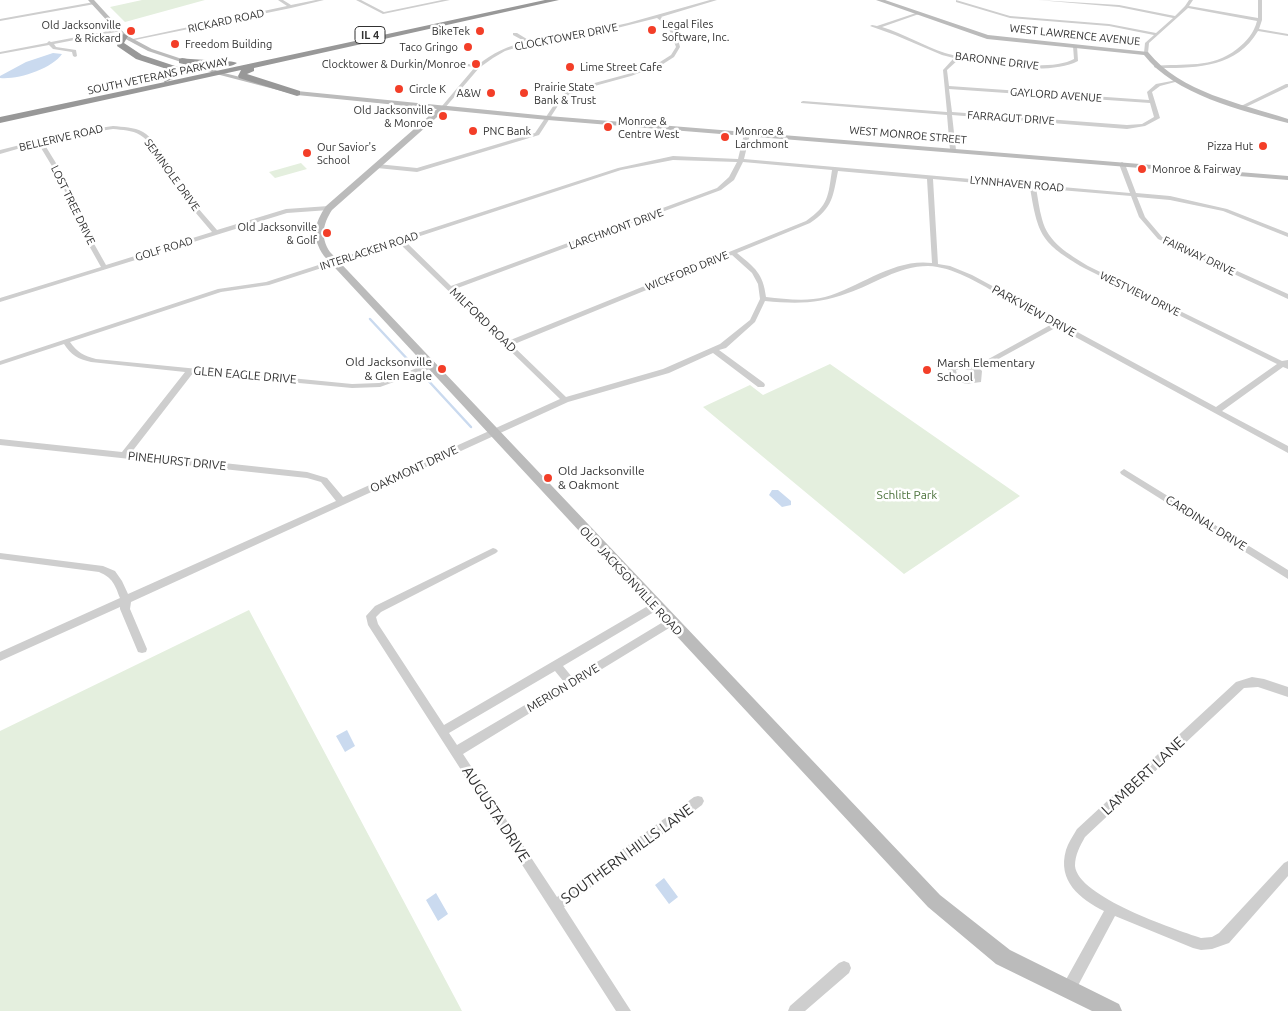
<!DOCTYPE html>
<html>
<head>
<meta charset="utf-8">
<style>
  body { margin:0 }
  canvas { display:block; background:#fff }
</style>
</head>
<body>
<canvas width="1288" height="1011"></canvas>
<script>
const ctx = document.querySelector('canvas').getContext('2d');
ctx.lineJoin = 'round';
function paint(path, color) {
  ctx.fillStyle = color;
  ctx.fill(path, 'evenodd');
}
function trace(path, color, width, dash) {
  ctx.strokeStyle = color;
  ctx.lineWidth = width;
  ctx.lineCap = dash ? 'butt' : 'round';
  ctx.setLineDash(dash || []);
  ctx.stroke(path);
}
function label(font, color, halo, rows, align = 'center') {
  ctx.font = font + ' Ubuntu,sans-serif';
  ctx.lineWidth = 5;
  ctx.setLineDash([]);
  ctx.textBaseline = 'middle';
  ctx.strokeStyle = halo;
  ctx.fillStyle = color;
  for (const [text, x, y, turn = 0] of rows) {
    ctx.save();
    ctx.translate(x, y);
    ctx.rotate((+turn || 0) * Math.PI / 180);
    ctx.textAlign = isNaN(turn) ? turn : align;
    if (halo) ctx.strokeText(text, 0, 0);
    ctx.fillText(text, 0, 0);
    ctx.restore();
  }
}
const green = new Path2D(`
  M142,0h63l-80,22 -15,-15z
  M301,163l6,6 -32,9 -6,-6z
  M830,364l190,132 -116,78 -201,-167 47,-22 13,10z
  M249,610l213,401h-462v-280z`);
const water = new Path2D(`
  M53,53l9,1c-10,15 -45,26 -62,24v-2l26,-14z
  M772,490h6l13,11v4l-9,2 -13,-12z
  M347,730l8,16 -10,6 -9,-16z
  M664,878l14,19 -9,7 -14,-19z
  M436,893l12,21 -10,7 -12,-21z`);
const stream = new Path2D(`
  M370,319l41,44
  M424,376l47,51`);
const street = new Path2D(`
  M278,0h5l8,5 25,-5h8l-33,8 -161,33 -2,-1 159,-34z
  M356,0h5l23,12 58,-12h8l-67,14z
  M710,0h7l-56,17c12,7 16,17 19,30l-6,10 -11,7 -32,12 -51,14 -11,5 -10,9 -20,31 -122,37 -40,-4 -3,-2 3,-2 40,4 118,-35 21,-31 9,-9 11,-5 52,-14 32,-12 11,-7 5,-8 -8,-21 -11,-8 -56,14 -70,11 -26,8 -12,7 -14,10 -35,41 -2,-1v-2l33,-39 -49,-5h-2v-2l54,5c14,-12 30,-19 48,-23l-13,-7v-2h4l13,8 57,-9 41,-9z
  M956,0l54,16 99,8 47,9 17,-15 -54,-11 -81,-7 81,5 56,11 10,-10 4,-6h4l-4,6 69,12v-18h4v20l-3,9 29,5v2l-30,-5c-22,38 -64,37 -102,37l-2,-1v-1c30,-3 58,3 83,-17 10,-8 17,-16 20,-28l-69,-13 -39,35 -1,10 -2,1 -2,-1 1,-10 9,-8 -45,-9 -99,-8 -54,-16z
  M94,2l1,2 -95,17v-2z
  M916,13l3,1 -37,13c22,7 42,19 63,26 27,8 105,20 129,6l-1,-13 2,-1 2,1 1,15c-28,15 -89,4 -119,-2l-12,11 2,16 200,14 -2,-8 9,-8 21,-4 2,1 -19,5 -8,6 8,26 -15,8 -18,3 -175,-14 4,35 -3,2 -3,-2 -3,-35 -146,-12v-1l2,-1 144,11 -4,-42 11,-12 -12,-3 -47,-20 -25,-9 2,-1 5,1zM949,89l201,14 4,14 -12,7 -15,1 -175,-13z
  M119,29l2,2 -67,13 2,3 20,3 1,6 -2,1 -2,-1 -1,-4 -19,-3 -4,-4 -49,9v-2l47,-9 2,-2 2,1z
  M1286,84h2v3l-42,20 -5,-1z
  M113,126c10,1 21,1 30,6 18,11 35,48 47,66 8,11 18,21 27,32l69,-21 43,-3 3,2 -3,2 -42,3 -287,89v-4l101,-31 -23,-41 -17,-45 -23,-38 -38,11v-4l72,-18zM113,129c9,1 19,1 27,6 18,11 31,42 43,60 8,13 19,25 29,37l-106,33 -22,-39 -17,-45 -24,-39 29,-7z
  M747,132l3,2 -6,25 386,34 -11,-29 3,-2 3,2 11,29 34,3 57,13 61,24v4l-65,-26 -53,-11 -33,-3 8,20 17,20 126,57v5l-130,-60 -19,-22 -8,-21 -95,-8c2,10 3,21 6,31 6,24 27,35 46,47l194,95 6,-1v9l-5,-2 -61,44 66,35v7l-231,-126 -77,42 2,2 -1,11 -15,2 -16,-6 -2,-9 1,-2 13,-4 12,4 78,-43c-18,-10 -36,-20 -54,-30 -21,-12 -45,-27 -70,-28 -30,0 -53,18 -80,27 -29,11 -52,11 -83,8l-10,21 -29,26 -7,2 45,33 1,2 -1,2h-6l-45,-34 -44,20 -101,29 -437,200 -1,7 17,40 -1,3 -4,1 -4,-1 -18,-43v-2l-120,54v-9l120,-54c-5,-13 -7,-20 -21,-26l-99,-13v-6l103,13 12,5 7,10 6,13 208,-93 -15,-19 -14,-4 -307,-33v-6l122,13 63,-80 -94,-10c-13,-3 -20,-7 -27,-18l-64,21v-4l218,-72 48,-7 352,-114 55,-12 65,3 6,-25zM673,160l64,2 -8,15 -12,11 -266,98 -46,-45 216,-71zM743,162l89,8c-4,26 -3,35 -26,51l-298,120 -53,-52 266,-99 13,-10zM838,171l89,8 5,84c-38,-5 -72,24 -107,34 -19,5 -40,2 -59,0 -3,-24 -11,-29 -29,-44l73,-30c23,-15 23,-27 28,-52zM933,179l97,9c8,47 11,55 54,80l193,96 -61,43 -244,-132 -22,-9 -12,-2zM399,243l161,156 -217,98 -16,-19 -20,-6 -176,-19 62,-80 159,15 28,-1 53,-19v-4h-6l-48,19 -27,1 -256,-25c-12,-3 -19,-7 -26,-17l151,-50 48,-7zM732,255l20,18 6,11 2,15 -10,21 -30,24 -57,25 -97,28 -54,-52zM962,368l12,4v6l-7,1 -10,-4 -1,-5z
  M1124,469l164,101v9l-167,-105 -1,-2z
  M493,548l3,1 2,2 -2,2 -115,59 -5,5 2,7 66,101 209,-122 3,-1 3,1 2,3 -2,3 -96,57 9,11 96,-58 3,-1 3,1 2,3 -2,3 -211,129 94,143 137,-100 4,-1 4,1 2,4 -2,4 -138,102 67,104h-15l-248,-386 -2,-9 9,-10zM555,671l9,11 -107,63 -8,-12z
  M1252,677l12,2 24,8v10l-30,-10 -14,1 -159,149c-5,9 -10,18 -10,29 3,31 99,63 126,72l11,-1 7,-4 65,-70 4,-2v15l-59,67 -17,6 -11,1 -8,-2 -78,-32 -42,79 -5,2 -5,-2 -2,-5 2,-5 41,-74c-24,-12 -47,-30 -38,-61 2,-7 7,-14 11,-21l159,-147z
  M844,961l5,2 2,5 -2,5 -44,38h-17l2,-5 49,-43z`);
const secondary = new Path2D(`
  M88,0h6l32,35 26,14 72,24 73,18 251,25 740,60v4l-740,-60 -103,-10 -113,100c-9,14 -12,27 -2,42l610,643 70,55 109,54 3,7h-30l-96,-47 -68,-57 -604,-651c-13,-19 -10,-32 2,-50l111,-97 -140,-14 -77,-20 -72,-24 -26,-14z
  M876,0h9l103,35 160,17c33,41 92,51 140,67v4c-46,-12 -114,-29 -144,-68l-157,-16z`);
const highway = new Path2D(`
  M545,0h14l-305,68v3l-7,3 53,17v4l-3,1 -58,-18 -1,-2 3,-6 -241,53v-6l165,-35 -4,-3 12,-8 -37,-12 -19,-13 3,-10 4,-2 4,2 -4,7 18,12 39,13 1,2 -4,7 -13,5z
  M182,58c10,2 51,2 55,5 -10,8 -45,3 -58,0v-4z`);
const markers = [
  [652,30,5,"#f33e28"],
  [131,31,5,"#f33e28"],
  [480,31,5,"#f33e28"],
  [175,44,5,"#f33e28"],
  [468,47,5,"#f33e28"],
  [476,64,5,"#f33e28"],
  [570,67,5,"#f33e28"],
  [399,89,5,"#f33e28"],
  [491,93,5,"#f33e28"],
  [524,93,5,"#f33e28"],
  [443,116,5,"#f33e28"],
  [608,127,5,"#f33e28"],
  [473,131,5,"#f33e28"],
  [725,137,5,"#f33e28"],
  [1263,146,5,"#f33e28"],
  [307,153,5,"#f33e28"],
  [1142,169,5,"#f33e28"],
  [327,233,5,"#f33e28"],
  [442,369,5,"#f33e28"],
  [927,370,5,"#f33e28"],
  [548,478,5,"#f33e28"]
];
const farStreetnames = [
  ["RICKARD ROAD",226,21,-12],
  ["WEST LAWRENCE AVENUE",1075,35,6],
  ["CLOCKTOWER DRIVE",566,37,-11],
  ["BARONNE DRIVE",997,61,7],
  ["SOUTH VETERANS PARKWAY",158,76,-12],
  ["GAYLORD AVENUE",1056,95,4],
  ["FARRAGUT DRIVE",1011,118,4],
  ["WEST MONROE STREET",908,135,5],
  ["BELLERIVE ROAD",61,138,-13],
  ["SEMINOLE DRIVE",172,175,54],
  ["LYNNHAVEN ROAD",1017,184,5],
  ["LOST TREE DRIVE",73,205,64],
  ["LARCHMONT DRIVE",616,229,-20],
  ["GOLF ROAD",164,249,-17],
  ["INTERLACKEN ROAD",369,251,-18],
  ["FAIRWAY DRIVE",1199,256,25],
  ["WICKFORD DRIVE",687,271,-22],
  ["WESTVIEW DRIVE",1140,294,26]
];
const farPoinames = [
  ["Legal Files",662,24],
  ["Software, Inc.",662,37],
  ["Old Jacksonville",121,25,"right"],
  ["& Rickard",121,38,"right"],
  ["BikeTek",470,31,"right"],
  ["Freedom Building",185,44],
  ["Taco Gringo",458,47,"right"],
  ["Clocktower & Durkin/Monroe",466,64,"right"],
  ["Lime Street Cafe",580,67],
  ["Prairie State",534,87],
  ["Bank & Trust",534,100],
  ["Circle K",409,89],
  ["A&W",481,93,"right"],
  ["Old Jacksonville",433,110,"right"],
  ["& Monroe",433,123,"right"],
  ["Monroe &",618,121],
  ["Centre West",618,134],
  ["PNC Bank",483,131],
  ["Monroe &",735,131],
  ["Larchmont",735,144],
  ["Pizza Hut",1253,146,"right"],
  ["Our Savior's",317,147],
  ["School",317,160],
  ["Monroe & Fairway",1152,169],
  ["Old Jacksonville",317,227,"right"],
  ["& Golf",317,240,"right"]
];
const shields = [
  [370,35,30]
];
const shieldNames = [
  ["IL 4",370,35]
];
const streetNames = [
  ["PARKVIEW DRIVE",1034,311,29],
  ["MILFORD ROAD",483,320,44],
  ["GLEN EAGLE DRIVE",245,375,5],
  ["PINEHURST DRIVE",177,461,6],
  ["OAKMONT DRIVE",414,469,-25],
  ["CARDINAL DRIVE",1206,523,32],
  ["OLD JACKSONVILLE ROAD",631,581,47],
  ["MERION DRIVE",563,688,-31]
];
const poiNames = [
  ["Old Jacksonville",432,362,"right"],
  ["& Glen Eagle",432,376,"right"],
  ["Marsh Elementary",937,363],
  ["School",937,377],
  ["Old Jacksonville",558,471],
  ["& Oakmont",558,485]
];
const parkNames = [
  ["Schlitt Park",907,495]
];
const nearStreetnames = [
  ["LAMBERT LANE",1143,776,-43],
  ["AUGUSTA DRIVE",496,814,57],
  ["SOUTHERN HILLS LANE",627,854,-36]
];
paint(green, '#e4efde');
paint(water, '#cadaef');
trace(stream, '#cadaef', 2.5);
paint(street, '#cecece');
paint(secondary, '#bbb');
paint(highway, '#989898');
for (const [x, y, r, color] of markers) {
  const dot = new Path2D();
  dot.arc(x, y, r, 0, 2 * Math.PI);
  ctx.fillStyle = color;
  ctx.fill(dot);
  trace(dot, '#fff', 2);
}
label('11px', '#313131', '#fff', farStreetnames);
label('11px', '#313131', '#fff', farPoinames, 'left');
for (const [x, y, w] of shields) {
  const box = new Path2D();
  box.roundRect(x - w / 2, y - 8.5, w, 17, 4);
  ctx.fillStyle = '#fff';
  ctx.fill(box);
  trace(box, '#313131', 1);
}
label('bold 11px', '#313131', null, shieldNames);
label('12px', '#313131', '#fff', streetNames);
label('12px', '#313131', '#fff', poiNames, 'left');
label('12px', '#4a713a', '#fff', parkNames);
label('15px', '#313131', '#fff', nearStreetnames);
</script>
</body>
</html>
